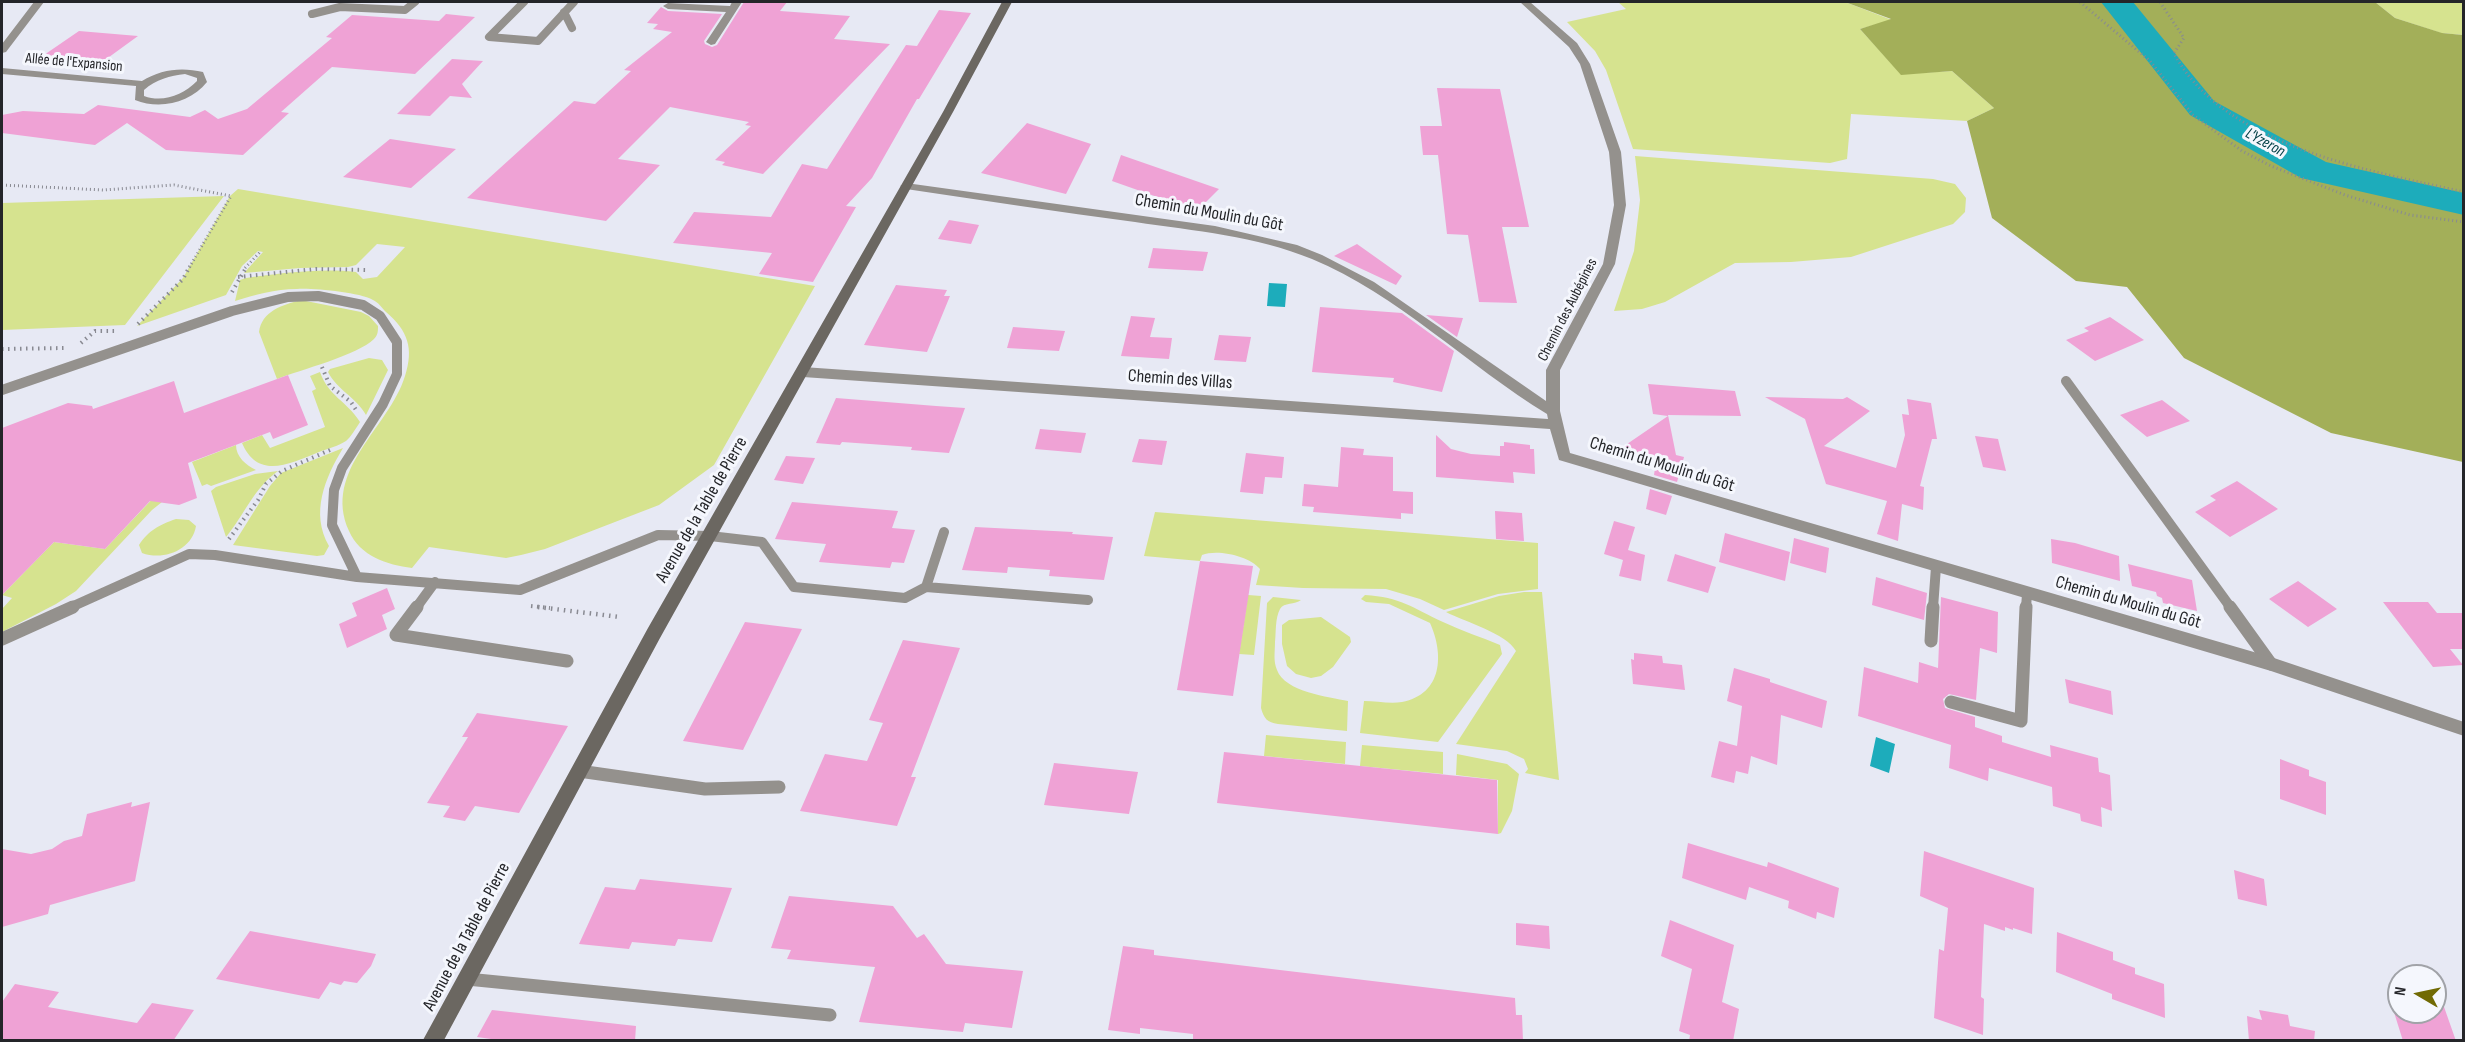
<!DOCTYPE html>
<html>
<head>
<meta charset="utf-8">
<style>
  body { margin:0 }
  #map { position:relative; width:2465px; height:1042px; overflow:hidden; background:#e7e9f4; font-family:"Sofia Sans Condensed",sans-serif }
  canvas { display:block }
  .frame { position:absolute; inset:0; border:3px solid #242529; pointer-events:none }
  .north { position:absolute; left:2387px; top:964px; width:60px; height:60px; box-sizing:border-box; background:#f5f7fd; border:2px solid #a1a3a8; border-radius:50%; rotate:279deg; font-size:16px; font-weight:700; line-height:24px; text-align:center; color:#242529 }
  .north::after { content:''; display:block; margin:auto; width:21px; height:27px; background:#716a04; clip-path:polygon(50% 0,100% 100%,50% 72%,0 100%) }
</style>
</head>
<body>
<div id="map">
<canvas width="2465" height="1042"></canvas>
<div class="frame"></div>
<div class="north">N</div>
</div>
<script>
const ctx = document.querySelector('canvas').getContext('2d');
ctx.lineJoin = 'round';
function paint(path, color) {
  ctx.fillStyle = color;
  ctx.fill(path, 'evenodd');
}
function trace(path, color, width, dash) {
  ctx.strokeStyle = color;
  ctx.lineWidth = width;
  ctx.lineCap = dash ? 'butt' : 'round';
  ctx.setLineDash(dash || []);
  ctx.stroke(path);
}
function label(font, color, halo, rows, align = 'center') {
  ctx.font = font + ' "Sofia Sans Condensed",sans-serif';
  ctx.lineWidth = 6;
  ctx.setLineDash([]);
  ctx.textBaseline = 'middle';
  ctx.strokeStyle = halo;
  ctx.fillStyle = color;
  for (const [text, x, y, turn = 0] of rows) {
    ctx.save();
    ctx.translate(x, y);
    ctx.rotate((+turn || 0) * Math.PI / 180);
    ctx.textAlign = isNaN(turn) ? turn : align;
    if (halo) ctx.strokeText(text, 0, 0);
    ctx.fillText(text, 0, 0);
    ctx.restore();
  }
}
const green = new Path2D(`
  M1618,2h227l47,18 -32,9 41,45 51,-3 42,37 -27,13 -116,-7 -4,45 -17,4 -197,-14 -27,-79 -11,-19 -28,-29 59,-13z
  M2375,2h88v33l-22,-2 -46,-15z
  M1635,156l298,23 22,5 11,14 -1,14 -12,12 -102,33 -60,5 -56,1 -70,39 -23,7 -28,2 20,-60 6,-51z
  M238,189l577,97 -101,179 -55,40 -114,44 -24,6 -15,3 -77,-11 -17,21c-25,-3 -52,-12 -63,-37 -27,-61 40,-103 56,-155 9,-28 3,-45 -19,-64 -4,-4 -8,-10 -13,-12 -15,-8 -59,-12 -76,-11 -22,0 -42,6 -62,12l5,-21 6,-2c36,-5 74,-10 110,-6l7,7 14,-2 28,-30 -28,-3 -21,21 -8,2 -48,1 -56,5 19,-21 -5,-1 -16,15 -16,29 -89,31 46,-48 47,-82z
  M224,196l-99,129 -123,5v-127z
  M301,300l60,12 8,4 9,10c0,5 0,9 -4,13 -16,16 -74,31 -97,40l-18,-47c3,-21 23,-27 42,-32z
  M369,358l13,2 6,10 -22,45c-10,-18 -29,-25 -38,-43l2,-3z
  M320,372c9,25 26,28 40,50 -4,6 -9,15 -14,19 -8,5 -19,8 -27,11 -30,12 -61,28 -77,-9l20,-8 8,13 55,-21 -13,-36 4,-2 -6,-13z
  M236,445c0,12 10,20 20,25l-45,16 -4,-2 -5,2 -10,-24z
  M343,448c-18,30 -33,65 -14,98l-5,9 -7,1 -84,-11 37,-59 11,-13z
  M278,471c-25,18 -33,43 -52,66l-15,-46 5,-4 39,-13z
  M158,493l14,1 -20,16 -76,81 -20,13 -54,28v-23l10,-11 -10,-3 52,-53 51,7z
  M1155,512l383,31v46l-40,5 -54,16 -24,-11 -34,-10 -83,-1 -47,-3 4,-16c-11,-13 -42,-20 -58,-14l-2,6 -56,-5z
  M176,519l13,1 7,6c-4,24 -32,35 -54,27l-3,-8c10,-15 20,-20 37,-26z
  M1524,592h18l17,188 -34,-7 3,-4 -4,-10 -17,-8 -51,-7 60,-93c-10,-18 -51,-29 -70,-39l53,-16z
  M1248,595l13,1 -7,59 -15,-1z
  M1365,595c35,2 48,13 78,27 19,9 38,15 57,23l2,9 -64,88 -78,-9 4,-32c12,0 26,3 38,1 41,-8 42,-48 28,-79l-41,-19 -23,-2 -5,-3z
  M1273,597l28,3c-6,5 -17,2 -21,9 -5,9 -4,24 -5,33 0,10 -2,19 2,28 8,22 52,27 71,31l-1,30 -69,-7c-11,-2 -14,-5 -17,-16l6,-105z
  M1321,617l29,20 1,5 -18,25 -12,9 -10,2 -15,-4 -9,-8 -5,-22v-19l7,-5z
  M1266,735l80,7 -1,22 -81,-8z
  M1362,745l81,7v22l-83,-8z
  M1457,754l50,10 12,10 -7,37 -11,22 -3,1v-54l-42,-5z`);
const forest = new Path2D(`
  M1845,2h530l20,16 47,15 21,2v427l-132,-29 -147,-75 -57,-71 -51,-6 -84,-63 -25,-97 27,-13 -42,-37 -51,4 -41,-46 31,-10z`);
const water = new Path2D(`
  M1269,283l18,1 -2,23 -18,-1z
  M1876,737l19,7 -6,29 -19,-7z`);
const river = new Path2D(`
  M2101,2h32l81,99 112,61 138,31v22l-163,-37 -111,-63z`);
const building = new Path2D(`
  M744,2h43l-7,9 70,5 -16,23 56,5 -127,130 -41,-9 3,-3 -10,-2 36,-34 -6,-1 4,-3 -79,-15 -52,52 42,6 -54,56 -139,-23 107,-97 21,3 36,-33 -7,-1 48,-38 -19,-3 5,-5 -11,-1 14,-16 7,4 54,3 -18,27 1,3 7,3 5,-2z
  M939,10l32,3 -52,86h-2l-45,79 -26,28 10,1 -43,75 -54,-8 13,-21 -99,-10 21,-31 77,5 31,-53 25,5 79,-124 11,1z
  M446,14l29,3 -60,57 -83,-7 -51,45 8,1 -46,42 -77,-5 -39,-27 -32,22 -93,-12v-18l21,-4 61,3 14,-9 92,12 15,-7 13,9 29,-10 85,-71 -6,-1 26,-22 87,6z
  M79,31l59,5 -33,24 -61,-5z
  M452,59l31,2 -21,23 10,14 -22,-2 -20,20 -33,-2z
  M1437,88l63,1 29,138h-27l15,76 -38,-1 -11,-67 -21,-1 -9,-79h-15l-3,-29h22z
  M1027,123l64,21 -25,50 -85,-21z
  M390,139l66,10 -45,39 -68,-11z
  M1121,155l98,34 -22,22 -85,-30z
  M949,220l30,5 -8,19 -33,-5z
  M1357,244l45,32 -6,9 -62,-29z
  M1153,248l55,4 -5,19 -55,-3z
  M896,285l51,5 -3,6h6l-23,56 -63,-7z
  M1320,307l82,6 52,38 -12,41 -49,-10 1,-4 -82,-6z
  M1426,315l37,3 -6,19z
  M1131,316l24,2 -5,19 22,1 -3,21 -48,-3z
  M2110,317l34,23 -49,21 -29,-21 23,-9 -5,-3z
  M1013,327l52,4 -6,20 -52,-3z
  M1219,335l32,2 -5,25 -32,-2z
  M288,375l20,50 -35,14 -3,-7 -82,31 9,35 -18,7 -29,-4 -45,48 -51,-7 -52,53v-167l66,-25 24,3 1,3 81,-28 10,32z
  M1648,384l87,7 6,25 -73,-1 8,40 8,2 -7,25 -23,-7 1,-7 -44,-13 57,-39 -15,-2z
  M1765,397l78,2 4,-2 23,14 -46,35 72,22 9,-33 -3,-21 7,1 -2,-16 24,4 6,36h-5l-12,47 4,1 -1,23 -21,-6 -4,37 -21,-7 10,-33 -61,-17 -21,-65z
  M836,398l100,8 29,2 -16,45 -38,-3 1,-3 -70,-5 -2,3 -24,-2z
  M2162,400l28,21 -43,16 -27,-22z
  M1040,429l46,4 -5,20 -46,-4z
  M1436,435l15,14 20,5 29,2v-10h4v-4l26,3v4h4l1,25 -22,-2 1,11 -78,-6z
  M1975,436l23,3 8,32 -23,-4z
  M1139,439l28,2 -5,24 -30,-3z
  M1341,447l23,2 -1,6 30,2v34l20,1v22l-12,-1v6l-88,-7 1,-5 -12,-1 2,-22 34,3z
  M1246,453l38,4 -2,21 -17,-1 -2,17 -23,-2z
  M786,456l29,2 -12,26 -29,-4z
  M2237,481l41,28 -48,28 -35,-25 21,-12 -6,-4z
  M1650,489l22,7 -6,19 -20,-6z
  M792,502l106,9 -6,17 23,2 -11,33 -12,-1 -2,6 -71,-6 7,-18 -51,-5z
  M1495,511l27,2 2,28 -28,-2z
  M1614,521l21,6 -7,23 17,5 -4,26 -22,-5 4,-16 -19,-6z
  M975,527l98,5 -1,2 41,3 -9,43 -55,-4 1,-6 -42,-3 -1,6 -45,-3z
  M1725,533l65,19 -5,29 -66,-19z
  M1794,538l35,10 -3,25 -36,-10z
  M2051,539l24,4 44,13 1,25 -68,-18z
  M1675,554l41,13 -8,26 -41,-12z
  M1200,561l53,5 -20,130 -56,-6z
  M2128,564l64,16 5,31 -34,-8 -1,-5 -5,-2 -1,-4 -24,-6z
  M1876,577l51,16 -3,27 -52,-15z
  M2298,581l39,28 -29,18 -39,-28z
  M387,588l8,21 -13,6 5,14 -40,19 -8,-24 18,-8 -5,-13z
  M1941,597l57,15 -1,41 -17,-5 -4,52 -27,-6 -6,5 2,9 30,9v10l27,9v6l49,15 -1,-12 48,13 1,14 11,3 2,36 -11,-4 1,20 -21,-6 -1,-7 -27,-8 -1,-19 -63,-19 -1,13 -39,-13 2,-23 -93,-29 6,-49 54,16 1,-21 19,6z
  M2383,602h45l9,11h26v36h-13l13,16 -30,2z
  M745,622l57,7 -59,121 -60,-9z
  M903,640l57,8 -49,129h5l-19,49 -97,-15 25,-57 42,7 16,-38 -14,-3z
  M1634,653l28,3 1,7 19,2 3,25 -52,-6 -2,-25 3,1z
  M1734,668l36,11v3l57,19 -5,27 -41,-13 -4,50 -26,-9 -3,18 -12,-3 -2,12 -23,-6 8,-36 18,5 5,-40 -15,-5z
  M2065,679l46,12 2,24 -44,-12z
  M477,713l91,13 -49,87 -44,-7 -10,15 -22,-4 7,-11 -23,-3 41,-66h-6z
  M1224,752l273,28 1,54 -281,-31z
  M2280,759l29,11v6l17,6v33l-46,-16z
  M1054,763l84,9 -9,42 -85,-9z
  M132,802l-1,5 19,-5 -15,79 -85,24 -2,9 -46,13v-78l29,5 21,-5 12,-8 18,-5 5,-22z
  M1688,843l79,24 1,-5 71,26 -5,30 -17,-6 -1,7 -28,-11 1,-7 -40,-14 -3,13 -64,-22z
  M1924,851l110,37 -2,46 -19,-6v2l-8,-3v4l-21,-7 -3,73 3,2 -1,36 -49,-17 5,-69 5,2 4,-43 -28,-12z
  M2234,870l30,9 3,27 -29,-7z
  M640,879l92,9 -20,54 -34,-3 -3,7 -43,-4 -3,7 -50,-5 26,-57 30,3z
  M789,896l104,10 24,32 7,-4 22,30 77,7 -11,57 -47,-5 -2,9 -104,-10 16,-55 -88,-8 4,-9 -20,-2z
  M1670,920l64,25 -12,57 17,7 -6,32h-44l1,-6 -11,-4 13,-62 -31,-13z
  M1516,923l33,3 1,23 -34,-4z
  M250,931l126,23 -5,12 -14,17 -13,-2 -3,4 -11,-3 -11,17 -103,-20z
  M2057,932l56,20v8l22,8v6l29,10 1,34 -53,-19v-5l-56,-22z
  M1123,946l31,4v5l361,43 1,17h6l1,26h-330v-7l-53,-6v6l-32,-4z
  M15,984l44,8 -11,15 89,16 15,-20 42,7 -21,31h-171v-39z
  M2388,993l11,3v16h36v-9l8,1 13,37h-53z
  M492,1010l144,16 -1,15h-130l-28,-4z
  M2259,1010l29,5 2,11 25,5 -1,10h-65l-2,-25 15,4z`);
const pathFar2 = new Path2D(`
  M2080,2l70,59 43,54 49,36 29,15 74,29 65,20 54,7
  M2160,2l24,36 -10,15c48,93 197,118 290,139
  M2,185l101,5 71,-5 57,11 -42,72
  M245,268l16,-17`);
const pathFar1 = new Path2D(`
  M238,277l78,-8 53,1
  M232,292l15,-26
  M138,324l45,-45 7,-13
  M81,343l14,-12h20
  M2,349l62,-1
  M322,367l8,19 21,16 7,11
  M229,539l29,-39 8,-16 16,-13 48,-21
  M531,606l19,2`);
const path = new Path2D(`
  M538,607l82,10`);
const serviceFar2 = new Path2D(`
  M524,2l-35,35 49,4 36,-39
  M564,12l8,16
  M312,14l28,-7 65,3 10,-8`);
const serviceFar1 = new Path2D(`
  M2066,381l165,227
  M2,390l230,-79 56,-14 30,-1 45,9 17,11 17,26v32l-14,30 -41,64 -8,22 -2,35 25,52
  M926,587l162,13
  M69,608l120,-54 26,1 142,22 163,13 138,-55 52,1 52,6 32,45 111,11 21,-11 18,-55
  M416,608l19,-26
  M1933,608l3,-41
  M2026,608l1,-14`);
const service = new Path2D(`
  M417,607l-21,28 171,26
  M2230,607l41,57
  M2,639l71,-32
  M1931,641l2,-34
  M1951,702l70,19 5,-114
  M579,771l126,18 74,-2
  M467,979l363,36`);
const minor = new Path2D(`
  M34,2h10l-38,50 -4,1v-9z
  M732,2h10l-27,42 -4,1 -5,-3 20,-30 -58,-3 -5,-3 5,-3 62,3z
  M1520,2h10l47,41 13,21 31,88 5,53 -11,59 -55,106v41l10,42 701,204 193,65v14l-193,-65 -712,-211 -9,-31 -747,-52 -7,-5 7,-5 745,52 -1,-5c-79,-48 -150,-120 -235,-155 -56,-23 -117,-28 -177,-37 -76,-10 -153,-22 -229,-33l-6,-3 6,-3 309,43 82,19 25,10 52,27 172,119v-31l57,-106 11,-59 -5,-53 -29,-88 -11,-17z
  M2,68l140,13c19,-12 40,-14 61,-9l4,10c-17,21 -47,28 -72,18l1,-14 -134,-12zM185,74l12,4v3c-14,14 -34,22 -53,15v-6c12,-11 26,-14 41,-16z`);
const secondary = new Path2D(`
  M1002,2h10l-59,110 -293,526 -216,402h-21l225,-412 295,-516z`);
const farStreetnames = [
  ["Allée de l'Expansion",74,63,5],
  ["Chemin des Aubépines",1568,310,-63]
];
const farWaternames = [
  ["L'Yzeron",2265,143,29]
];
const streetNames = [
  ["Chemin du Moulin du Gôt",1209,213,10],
  ["Chemin des Villas",1180,380,4],
  ["Chemin du Moulin du Gôt",1662,465,17],
  ["Avenue de la Table de Pierre",702,510,-60],
  ["Chemin du Moulin du Gôt",2128,603,16],
  ["Avenue de la Table de Pierre",467,937,-62]
];
paint(green, '#d6e38f');
paint(forest, '#a3af59');
paint(water, '#1dacbb');
paint(river, '#1dacbb');
paint(building, '#efa2d5');
trace(pathFar2, '#898a92', 3, [1, 3]);
trace(pathFar1, '#898a92', 4, [1.5, 4.5]);
trace(path, '#898a92', 4.5, [1.5, 5]);
trace(serviceFar2, '#94918d', 8);
trace(serviceFar1, '#94918d', 10);
trace(service, '#94918d', 13);
paint(minor, '#94918d');
paint(secondary, '#6b6761');
label('15px', '#242529', '#f5f7fd', farStreetnames);
label('italic 16px', '#013e45', '#f5f7fd', farWaternames);
label('18px', '#242529', '#f5f7fd', streetNames);
</script>
</body>
</html>
